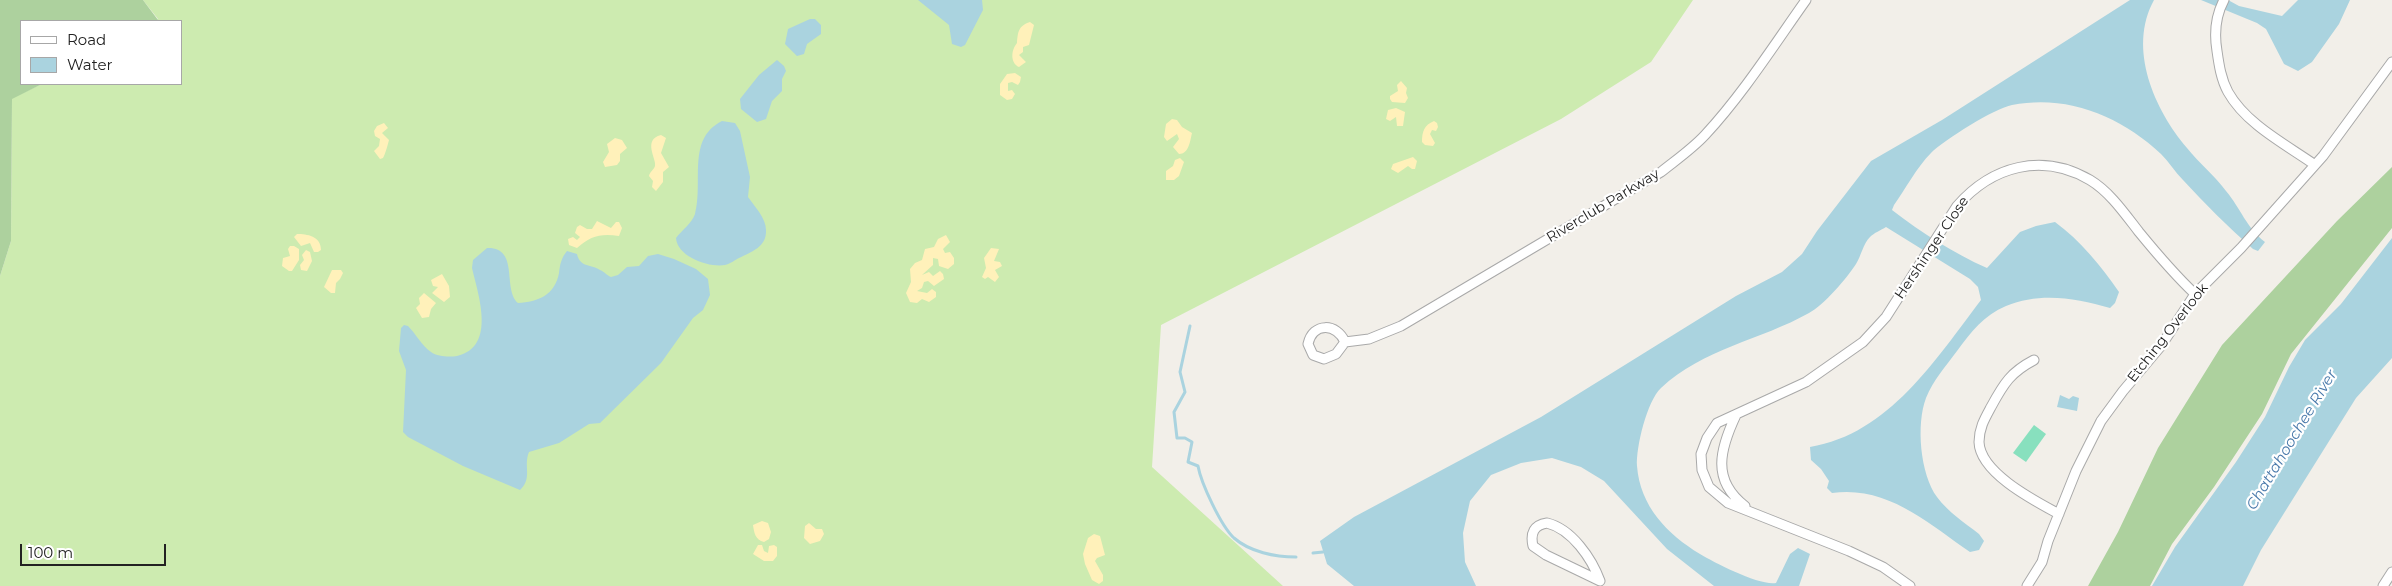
<!DOCTYPE html>
<html>
<head>
<meta charset="utf-8">
<style>
  body { margin:0 }
  #map { position:relative; width:2392px; height:586px; overflow:hidden; background:#f2efe9; font-family:Montserrat,sans-serif }
  canvas { display:block }
  .legend { position:absolute; left:20px; top:20px; width:162px; height:65px; box-sizing:border-box; background:#fff; border:1px solid #a7a7a7; margin:0; padding:6px 9px; list-style:none; font-size:15px; color:#222 }
  .legend li { display:flex; align-items:center; gap:10px; height:25px }
  .legend b { width:25px; border:1px solid #a7a7a7 }
  .scale { position:absolute; left:20px; top:544px; width:146px; height:22px; box-sizing:border-box; border:2px solid #222; border-top:0; padding-left:6px; font-size:15px; line-height:18px; white-space:nowrap; color:#222; -webkit-text-stroke:4px #fff; paint-order:stroke }
</style>
</head>
<body>
<div id="map">
<canvas width="2392" height="586"></canvas>
<ul class="legend">
<li><b style="height:6px;background:#fff"></b>Road</li>
<li><b style="height:14px;background:#aad3df"></b>Water</li>
</ul>
<div class="scale">100 m</div>
</div>
<script>
const ctx = document.querySelector('canvas').getContext('2d');
ctx.lineJoin = 'round';
function paint(path, color) {
  ctx.fillStyle = color;
  ctx.fill(path, 'evenodd');
}
function trace(path, color, width, dash) {
  ctx.strokeStyle = color;
  ctx.lineWidth = width;
  ctx.lineCap = dash ? 'butt' : 'round';
  ctx.setLineDash(dash || []);
  ctx.stroke(path);
}
function label(font, color, halo, rows, align = 'center') {
  ctx.font = font + ' Montserrat,sans-serif';
  ctx.lineWidth = 4.5;
  ctx.setLineDash([]);
  ctx.textBaseline = 'middle';
  ctx.strokeStyle = halo;
  ctx.fillStyle = color;
  for (const [text, x, y, turn = 0] of rows) {
    ctx.save();
    ctx.translate(x, y);
    ctx.rotate((+turn || 0) * Math.PI / 180);
    ctx.textAlign = isNaN(turn) ? turn : align;
    if (halo) ctx.strokeText(text, 0, 0);
    ctx.fillText(text, 0, 0);
    ctx.restore();
  }
}
const grass = new Path2D(`
  M143,0h1550l-42,62 -90,57 -400,206 -9,142 131,119h-1283v-310l11,-35 1,-143 30,-14h139v-63h-25l2,-2z`);
const forest = new Path2D(`
  M0,0h143l15,20 -2,1h-135v63h21l-30,15 -1,142 -11,35z
  M2392,167v61l-101,126 -29,60 -48,73 -42,57 -22,42h-62l30,-54 40,-84 64,-103 115,-124z`);
const sand = new Path2D(`
  M1030,22l4,3 -5,20 -6,2v5l-4,3 7,7 -7,5c-9,-4 -8,-17 -2,-24 1,-11 1,-17 13,-21z
  M1015,73l6,4 -1,5 -2,3 -6,-3 -4,1v8l4,-1 3,4 -3,5 -5,1 -7,-5v-11l7,-10z
  M1401,81l6,7 -1,5 2,5 -3,5 -13,-1 -2,-3v-3l8,-5 -1,-6z
  M1396,108l9,4 -2,14h-6l-1,-9 -6,4 -4,-2 2,-9z
  M1172,119l5,1 5,7 10,6c-2,8 -3,21 -13,21l-6,-7 6,-8 -2,-5 -10,7 -3,-4 2,-13z
  M1434,121l3,2 1,4 -2,4 -4,-1 -2,4 5,9 -2,3 -8,-1 -3,-3c0,-10 2,-17 12,-21z
  M384,123l4,5 -6,5 7,7c-1,4 -4,15 -6,18l-3,1 -6,-8 5,-5 1,-7 -5,-3 -1,-5 3,-5z
  M661,135l5,3 -5,15 8,14 -6,5v10l-7,9 -4,-4 1,-6 -4,-5c1,-5 5,-6 6,-10 2,-7 -13,-26 6,-31z
  M615,138l7,2 5,8 -7,6v7l-3,4 -12,2 -2,-5 6,-10 -2,-8z
  M1413,157l4,4 -2,8h-3l-4,-3 -10,7 -7,-4 2,-5z
  M1180,158l4,4 -5,14 -5,4h-8v-9l7,-5 2,-6z
  M597,221l14,7 5,-6h3l3,6 -3,8c-18,-3 -29,0 -42,12l-8,-3 -1,-6 5,-2 4,3 3,-3 -5,-4 2,-6 3,-2 7,4h5z
  M297,234c10,0 24,2 24,16l-3,2h-4l-4,-9 -9,3 -7,-9z
  M946,235l4,7 -7,7 2,4 5,-1 4,6v6l-6,5 -9,-3 -1,-7 -5,-1v7l-11,10 7,-3 4,4 7,-5 3,3 1,5 -10,7 -6,-5 -4,1 -2,6 -5,3 10,2 5,-4 4,3v5l-7,5 -7,-3 -5,4 -7,-1 -4,-9 5,-11 -1,-13 5,-6 7,-3 3,-11 9,-2 4,-8z
  M290,246h4l5,3v11l-7,11h-3l-7,-5 1,-8 7,-2 -2,-7z
  M991,248l8,1 -5,12 6,1 2,4 -7,4 4,7 -4,5 -7,-5 -3,2 -3,-2 4,-9 -2,-10z
  M306,250l4,2 2,9 -5,10 -6,-1 -1,-5 4,-5 -2,-5z
  M332,270h9l2,3 -3,6 -4,4 -1,10h-4l-7,-6z
  M442,274l7,12 1,11 -6,5 -12,-9 6,-6 -5,-1 -2,-6z
  M424,293l12,10 -5,6 -2,8 -7,1 -6,-10 4,-4 -1,-6z
  M762,521l6,2 3,9 -2,7 -5,3c-9,-2 -10,-10 -11,-17z
  M809,523l7,6h6l2,5 -4,7 -10,3 -6,-6 1,-12z
  M1094,534l6,2 5,19 -8,3 -2,3 8,14v6l-4,3 -7,-4 -7,-16 -2,-10 5,-16z
  M758,545h4l2,6 4,2 1,-7 5,-1 3,2v9l-4,5h-9l-11,-7z`);
const pitch = new Path2D(`
  M2034,425l12,9 -20,28 -13,-9z`);
const water = new Path2D(`
  M918,0h64l1,10 -18,35 -4,2 -9,-3 -3,-19z
  M2130,0h24c-27,49 1,110 33,148 12,15 28,28 39,43 15,18 20,36 39,51l-7,9 -5,-2c-25,-22 -48,-45 -70,-69 -8,-8 -14,-18 -22,-26 -40,-38 -94,-60 -149,-49 -17,3 -68,35 -81,48 -14,14 -25,35 -37,52l-2,5c30,23 61,43 95,58l33,-36 16,-6 19,-4c26,19 46,44 64,70l-4,11 -5,5c-34,-10 -70,-16 -104,-2 -22,9 -35,26 -49,45 -11,15 -24,29 -31,47 -10,26 -6,76 11,99 11,15 28,26 42,37l5,7 -5,9 -9,2c-42,-29 -83,-67 -138,-59l-5,-5 2,-7 -8,-12 -10,-9 -1,-13c79,-13 126,-88 171,-147l-3,-13 -8,-8 -84,-52c-5,3 -12,6 -16,10 -7,7 -9,19 -14,27 -9,14 -32,41 -47,49 -48,27 -107,36 -148,75 -14,13 -25,59 -24,78 3,40 30,68 63,88 15,9 60,32 76,29l14,-29 8,-6 12,6 -11,32h-85l-47,-37 -63,-68 -23,-14 -29,-9 -31,5 -30,12 -21,26 -7,32 2,29 11,24h-122l-27,-22 -7,-23 34,-24 187,-100 195,-121 46,-24 20,-18 15,-23 54,-70 71,-41z
  M2201,0h27l11,6 43,10 16,-16h52l-11,24 -27,38 -14,9 -14,-7 -18,-35 -9,-6z
  M810,19h5l6,6v9l-14,10 -3,10 -7,2 -12,-12 3,-15z
  M777,60l7,6 2,5 -4,8v12l-10,10 -6,18 -9,3 -16,-13 -1,-10 19,-24z
  M722,121l13,2 5,8 10,46 -2,20c7,10 18,21 18,33 1,17 -15,22 -27,28 -4,2 -9,6 -14,7 -15,3 -48,-8 -49,-27 6,-8 16,-15 19,-24 9,-32 -9,-75 27,-93z
  M2392,238v120l-36,40 -95,152 -18,36h-91l23,-39 61,-85 29,-45 24,-50 16,-27 36,-36z
  M487,248c33,-1 15,41 31,55 20,-1 37,-8 41,-30 1,-8 2,-15 8,-22l10,3c3,14 15,10 23,16 5,2 6,5 11,7l7,-2 9,-8 12,-1 9,-10 10,-2 16,5 22,10 12,10 2,16 -7,15 -10,8 -32,45 -61,60 -11,1 -30,19 -30,9c-6,14 4,26 -9,38l-57,-24 -55,-29 -5,-5 3,-62 -7,-19 2,-23 3,-3 4,1c8,8 14,20 23,26 7,5 19,5 26,4 40,-9 21,-62 15,-88l1,-8z
  M2060,395l9,4 4,-3 6,2 -2,13 -20,-4z`);
const stream = new Path2D(`
  M1190,326l-10,46 5,20 -11,20 3,26h8l7,4 -4,20 10,4c3,17 23,60 36,72 16,14 41,19 62,19
  M1313,553l10,-1`);
const street = new Path2D(`
  M2224,0c-9,17 -10,33 -7,51 2,14 4,28 11,41 18,32 57,52 87,73
  M1345,342c-8,-19 -32,-20 -37,2l5,11 11,4 12,-5 9,-12 24,-3 32,-13 260,-154c15,-12 31,-23 44,-37 38,-41 69,-90 101,-135
  M2034,360c-23,12 -30,23 -43,47 -6,11 -12,21 -12,35 1,31 56,59 80,72
  M1736,415c-16,34 -25,65 9,91
  M1547,523c25,6 45,36 53,58l-54,-26 -13,-9c-3,-13 1,-21 14,-23z
  M1910,586l-27,-19 -34,-16 -121,-48 -19,-16 -7,-17 -1,-16 6,-16 10,-15 89,-41 57,-40 23,-25 71,-111c35,-40 85,-54 133,-26 20,12 35,34 49,52 18,22 36,43 56,62
  M2027,586l15,-24 6,-21 28,-70 25,-50 22,-30 38,-45 34,-52 46,-46 82,-92 69,-94
  M2383,586l9,-14`);
const streetNames = [
  ["Riverclub Parkway",1603,206,-31],
  ["Hershinger Close",1932,248,-56],
  ["Etching Overlook",2168,333,-52]
];
const waterNames = [
  ["Chattahoochee River",2292,440,-59]
];
paint(grass, '#cdebb0');
paint(forest, '#add19e');
paint(sand, '#fff1ba');
paint(pitch, '#88e0be');
paint(water, '#aad3df');
trace(stream, '#aad3df', 3);
trace(street, '#a9a9a9', 11);
trace(street, '#fff', 9);
label('14px', '#222', '#fff', streetNames);
label('italic 15px', '#4a7aab', '#fff', waterNames);
</script>
</body>
</html>
